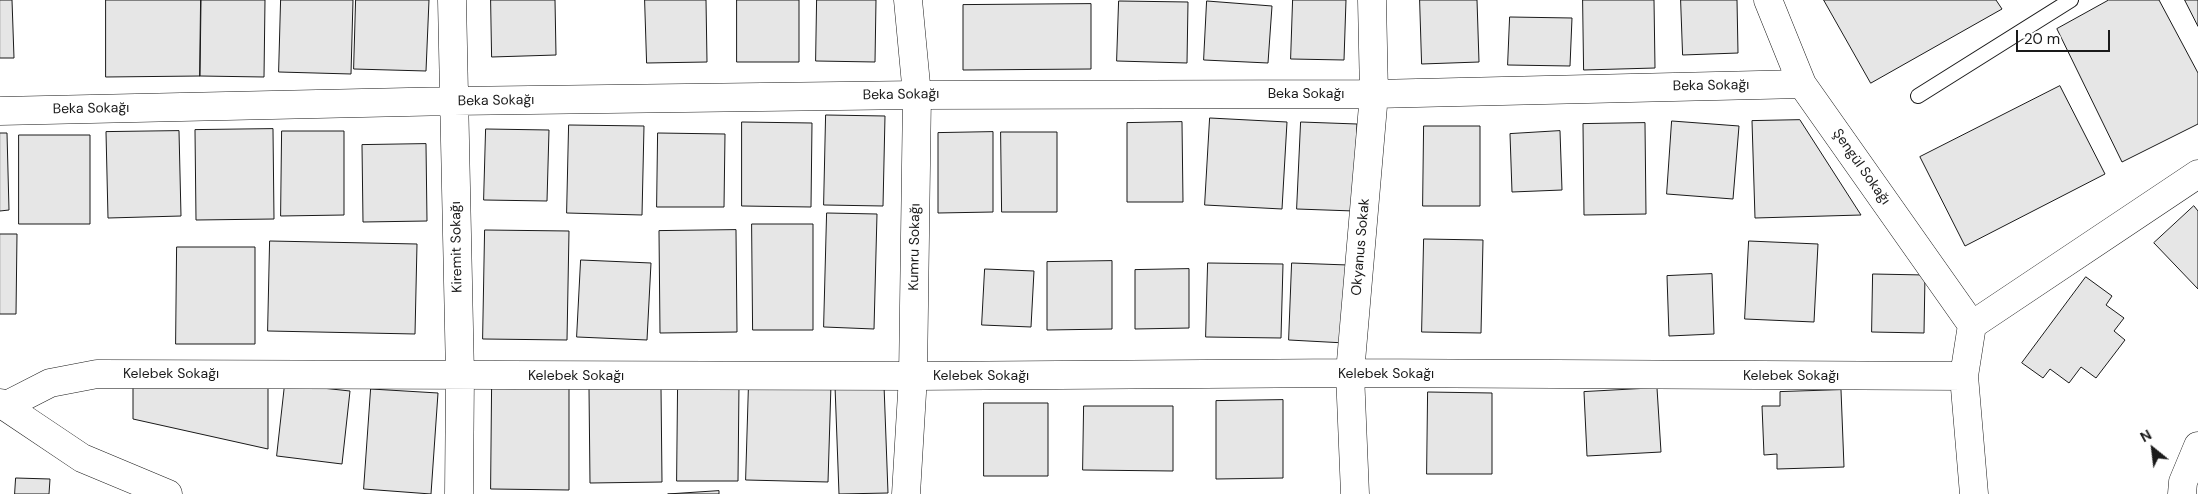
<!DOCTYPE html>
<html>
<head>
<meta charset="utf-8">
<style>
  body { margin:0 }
  #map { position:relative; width:2198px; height:494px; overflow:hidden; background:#fff; font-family:"DM Sans",sans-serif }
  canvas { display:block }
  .north { position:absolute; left:2128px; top:424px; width:50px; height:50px; -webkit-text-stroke:4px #fff; paint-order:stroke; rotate:331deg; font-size:14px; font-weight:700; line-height:20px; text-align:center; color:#1a1a1a }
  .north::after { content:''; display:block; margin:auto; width:18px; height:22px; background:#1a1a1a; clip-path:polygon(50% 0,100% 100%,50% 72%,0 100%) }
  .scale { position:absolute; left:2016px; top:30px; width:94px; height:22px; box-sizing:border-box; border:2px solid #1a1a1a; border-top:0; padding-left:6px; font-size:15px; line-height:18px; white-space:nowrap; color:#1a1a1a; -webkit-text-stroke:4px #fff; paint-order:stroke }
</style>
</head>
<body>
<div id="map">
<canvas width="2198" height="494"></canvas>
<div class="north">N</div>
<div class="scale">20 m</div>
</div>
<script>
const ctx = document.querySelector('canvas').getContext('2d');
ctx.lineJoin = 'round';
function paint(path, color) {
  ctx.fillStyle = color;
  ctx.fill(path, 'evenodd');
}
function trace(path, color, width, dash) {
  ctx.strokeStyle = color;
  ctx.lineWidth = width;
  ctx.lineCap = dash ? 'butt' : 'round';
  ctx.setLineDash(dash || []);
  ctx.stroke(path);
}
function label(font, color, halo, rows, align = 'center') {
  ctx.font = font + ' "DM Sans",sans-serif';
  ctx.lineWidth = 4;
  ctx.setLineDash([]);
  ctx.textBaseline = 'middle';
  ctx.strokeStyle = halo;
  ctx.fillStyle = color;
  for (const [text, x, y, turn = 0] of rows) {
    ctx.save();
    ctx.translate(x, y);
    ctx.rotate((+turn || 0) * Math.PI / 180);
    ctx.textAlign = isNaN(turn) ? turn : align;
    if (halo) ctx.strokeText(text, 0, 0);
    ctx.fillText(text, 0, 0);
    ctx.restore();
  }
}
const building = new Path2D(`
  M0,0h12l2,58h-14z
  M106,0h95l-1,76 -94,1z
  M201,0h64l-1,77 -64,-1z
  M281,0h72l-2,74 -72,-2z
  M356,0h73l-3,71 -72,-2z
  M491,0h64l1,55 -64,2z
  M645,0h61l1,62 -60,1z
  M737,0h62v62h-62z
  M817,0h59l-1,62 -59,-1z
  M1293,0h53l-2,60 -53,-1z
  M1420,0h57l2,62 -57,2z
  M1583,0h71l1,68 -71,2z
  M1681,0h56l1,53 -55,2z
  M1824,0h172l6,9 -131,74z
  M2109,0h50l39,73v51l-76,38 -65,-133z
  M2185,0h13v26z
  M1119,1l69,1 -1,61 -70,-2z
  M1207,1l65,5 -4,57 -64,-3z
  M1091,4v65l-128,1v-65z
  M1510,17l62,1 -2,48 -62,-1z
  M2060,86l45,88 -140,72 -45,-89z
  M826,115l59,1 -2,90 -59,-1z
  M1210,118l77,4 -5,87 -77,-4z
  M1800,120l61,95 -106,3 -3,-97z
  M1672,121l67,5 -6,73 -66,-5z
  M742,122l70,1 -1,84 -69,-1z
  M1182,122l1,80h-56v-79z
  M1301,122l56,2 -3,87 -57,-2z
  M1645,123l1,91 -62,1 -1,-91z
  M569,125l75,1 -2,89 -75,-2z
  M1424,126h56v80h-57z
  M273,129l1,90 -78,1 -1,-90z
  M486,129l63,1 -2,71 -63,-1z
  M179,131l2,85 -73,2 -2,-86z
  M282,131h62v84l-63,1z
  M1560,131l2,59 -50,2 -2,-58z
  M993,132v80l-55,1v-80z
  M1001,132h56v80h-55z
  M0,133h7l2,77 -9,1z
  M658,133l67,1 -1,73h-67z
  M19,135h71v89h-71z
  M426,144l1,77 -64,1 -1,-77z
  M2194,206l4,5v78l-44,-46z
  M827,213l50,1 -3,115 -50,-2z
  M752,224h61v106h-60z
  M485,230l84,1 -2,109 -84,-1z
  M736,230l1,102 -77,1 -1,-102z
  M0,234h17l-1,80h-16z
  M1424,239l59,1 -2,93 -59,-1z
  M270,241l147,3 -2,90 -147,-3z
  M1749,241l69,3 -4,78 -69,-3z
  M177,247h78v97h-79z
  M581,260l70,3 -4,77 -70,-3z
  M1112,261v68l-65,1v-68z
  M1208,263l75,1 -2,74 -75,-1z
  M1292,263l56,2 -3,78 -56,-3z
  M985,269l49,2 -3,56 -49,-2z
  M1189,269v59l-54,1v-59z
  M1712,274l2,60 -45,2 -2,-60z
  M1873,274l52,1 -1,58 -52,-1z
  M2086,277l26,19 -6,9 18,13 -10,13 11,9 -29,38 -15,-11 -12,16 -19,-14 -7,9 -21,-15z
  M749,381l82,3 -3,98 -82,-2z
  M268,384v65l-135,-30v-34z
  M285,384l65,7 -8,73 -65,-8z
  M678,384h61l-1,97h-61z
  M884,385l4,108 -49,1 -4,-108z
  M492,386h77v104l-78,-1z
  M661,387l1,95 -72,1 -1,-95z
  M1657,388l4,64 -74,4 -3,-64z
  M371,389l67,4 -7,101 -67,-5z
  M1841,390l3,77 -67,2v-15l-13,1 -2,-49h18v-14z
  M1428,392l64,1v81h-65z
  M1283,400v78l-67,1v-78z
  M984,403h64v73h-64z
  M1084,406h89v65l-90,-1z
  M16,478l34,1 -1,15h-34z
  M719,491v3h-51z`);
const service = new Path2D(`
  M1918,96l153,-96`);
const minor = new Path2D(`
  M452,0l8,375 -1,119
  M1768,0l34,84 170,241
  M0,111l453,-10 464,-6 457,-1 428,-10
  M5,406l45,-23 47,-9 816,2 437,-3 614,3
  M1355,494l-5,-121 24,-279 -2,-94
  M1974,494l-10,-118 8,-51 226,-151
  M2182,494l1,-12 15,-36`);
const tertiary = new Path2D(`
  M906,494l7,-118 4,-281 -9,-95`);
const primary = new Path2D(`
  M0,403l82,55 86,36`);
const streetNames = [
  ["Beka Sokağı",1711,86,-1],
  ["Beka Sokağı",1306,94],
  ["Beka Sokağı",901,95,-1],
  ["Beka Sokağı",496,101,-1],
  ["Beka Sokağı",91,109,-1],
  ["Şengül Sokağı",1861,167,55],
  ["Kiremit Sokağı",457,247,-91],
  ["Kumru Sokağı",915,247,-89],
  ["Okyanus Sokak",1361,247,-85],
  ["Kelebek Sokağı",171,374],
  ["Kelebek Sokağı",1386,374],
  ["Kelebek Sokağı",576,376],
  ["Kelebek Sokağı",981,376],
  ["Kelebek Sokağı",1791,376]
];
paint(building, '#e6e6e6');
trace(building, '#1a1a1a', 1);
trace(service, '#1a1a1a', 16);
trace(minor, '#1a1a1a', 29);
trace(tertiary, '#1a1a1a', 29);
trace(primary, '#1a1a1a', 29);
trace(service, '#fff', 14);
trace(minor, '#fff', 28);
trace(tertiary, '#fff', 28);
trace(primary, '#fff', 28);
label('14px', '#1a1a1a', '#fff', streetNames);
</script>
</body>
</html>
